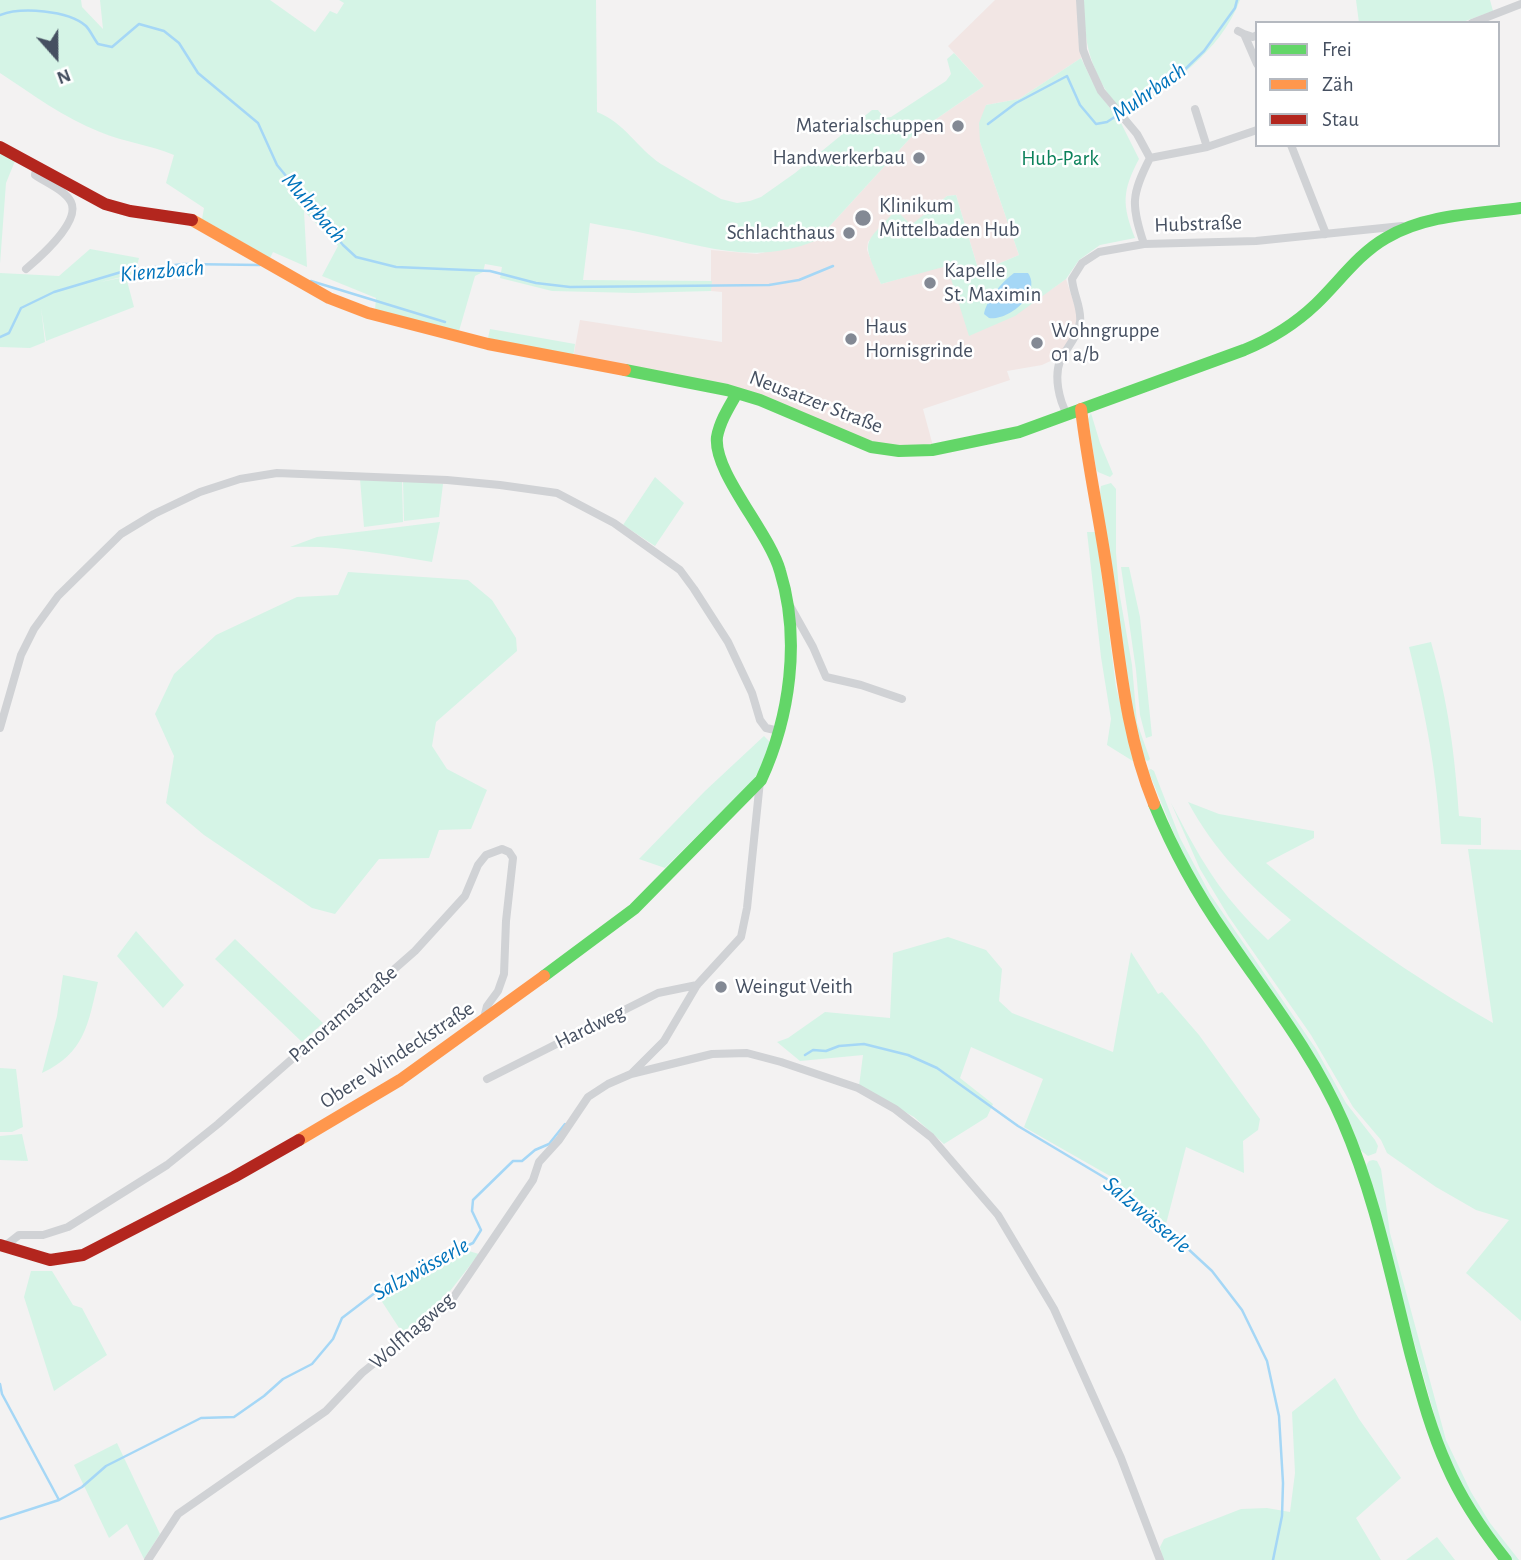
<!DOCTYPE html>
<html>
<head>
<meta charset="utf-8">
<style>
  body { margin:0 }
  #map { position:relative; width:1521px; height:1560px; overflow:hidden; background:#f3f2f2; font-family:"Alegreya Sans",sans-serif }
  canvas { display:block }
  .legend { position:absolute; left:1255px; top:21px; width:245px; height:126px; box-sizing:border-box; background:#fff; border:2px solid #b5b9c0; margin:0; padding:9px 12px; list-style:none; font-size:21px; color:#465061 }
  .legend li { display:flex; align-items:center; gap:14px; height:35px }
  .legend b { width:35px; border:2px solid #b5b9c0 }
  .north { position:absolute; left:21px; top:21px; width:70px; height:70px; -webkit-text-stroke:5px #fff; paint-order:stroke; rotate:159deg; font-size:19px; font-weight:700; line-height:28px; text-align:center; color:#465061 }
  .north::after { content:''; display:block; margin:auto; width:24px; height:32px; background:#465061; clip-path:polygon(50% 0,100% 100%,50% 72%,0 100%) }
</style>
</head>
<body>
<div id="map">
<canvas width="1521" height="1560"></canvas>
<ul class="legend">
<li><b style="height:9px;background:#63d668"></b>Frei</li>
<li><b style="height:9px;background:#ff974d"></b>Zäh</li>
<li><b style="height:9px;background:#b3261e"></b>Stau</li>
</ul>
<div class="north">N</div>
</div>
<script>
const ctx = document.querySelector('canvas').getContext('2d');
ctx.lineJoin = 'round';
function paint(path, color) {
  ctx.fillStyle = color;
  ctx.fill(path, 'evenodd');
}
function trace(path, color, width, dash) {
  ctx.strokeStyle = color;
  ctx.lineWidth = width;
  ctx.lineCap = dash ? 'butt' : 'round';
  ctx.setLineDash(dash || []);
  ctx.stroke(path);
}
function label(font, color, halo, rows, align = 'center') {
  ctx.font = font + ' "Alegreya Sans",sans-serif';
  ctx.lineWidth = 5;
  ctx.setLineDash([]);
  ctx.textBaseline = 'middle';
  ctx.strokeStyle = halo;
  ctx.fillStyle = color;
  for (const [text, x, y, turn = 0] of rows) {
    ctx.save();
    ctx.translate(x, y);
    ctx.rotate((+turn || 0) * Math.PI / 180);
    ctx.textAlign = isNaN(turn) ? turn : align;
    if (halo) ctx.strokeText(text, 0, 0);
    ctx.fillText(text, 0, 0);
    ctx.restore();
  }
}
const medical = new Path2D(`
  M995,0h83v34l3,24 -62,41 -33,6 -6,37 39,113 -40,17 -23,-77 -9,1 -36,30 -15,-16 -28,32 -1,8 14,34 66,-19 99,28 20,-14 12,36v14l-19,28 -17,8 -35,6 3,9 -87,29 10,37h-18l-32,-2 -36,-9 -82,-38 -192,-39 7,-38 142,22v-50l-11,-1v-41l46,4 60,-14 96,-105 71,-49 -36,-40z`);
const green = new Path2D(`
  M0,0h81l1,7 21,22 -3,-29h170l45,32 15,-21 7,3 7,-11 -5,-3h257l1,112c28,11 40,36 64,52l60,35 16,4 13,-2 11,-4 34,-24 77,-63h6l6,8 7,-1 55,-36 5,-7 -4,-15 7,-6 30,33 -71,49 -96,105c-61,26 -113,6 -174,-7 -17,-4 -35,-6 -53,-10l-7,57 129,1 -1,10 -76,2 -83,-2 -52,-13 2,-11 -17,-3 -2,8 -8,4 -16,55 -84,-21 1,-12 -54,-22 16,-30 -34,-35 3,56 -34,-15 -3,6 -68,-39 2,-11 -38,-25 8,-28c-24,-10 -50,-13 -74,-23 -36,-14 -68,-38 -100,-59z
  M1084,0h156c-20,53 -71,85 -115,117 -31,-38 -42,-68 -41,-117z
  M1356,0h134l3,11 -33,12h-101z
  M1081,58l16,33 23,30 19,38c-17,32 -17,46 -4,79l-35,7 -21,15 -13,19 -51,37 -46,20 -22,-70 -66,18c-20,-46 -18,-38 15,-74l15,15 36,-29 9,-1 23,77 40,-17 -39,-113 -1,-19 7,-18 33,-6z
  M0,152l15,9 -9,22 -6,81z
  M90,249l49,9 -4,16 -35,8 26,-5 8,30 -88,34 -5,-33 4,34 -15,6 -30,-1v-74l59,3z
  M490,329l85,15 -2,14 -85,-20z
  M1091,413l9,30 13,31 -3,3 -12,-5 -2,-3 -8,-50z
  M655,477l29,26 -29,43 -32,-21z
  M360,479l42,1 1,42 -39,5z
  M403,480l40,4 -4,33 -35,4z
  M1111,483l5,6v64l3,38 13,74 5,58 13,36 -2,2 -5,-2 -12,-46 -31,-220 1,-7z
  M440,522l-8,40c-48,-8 -94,-17 -142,-15l27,-10z
  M1087,532h9l20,155 20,76 -29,-18 4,-26 -10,-62z
  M1121,567h8l11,50 12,119 -6,2 -6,-23 -4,-45z
  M348,572l120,8 24,20 24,38 1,13 -81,71 -4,24 15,23 40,21 -16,39 -32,1 -10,28 -50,1 -44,55 -23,-6 -108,-73 -38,-32 8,-47 -19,-42 19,-40 42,-39 81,-38 41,-2z
  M1431,642c17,59 24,113 28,174l22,2v27l-40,-1c-4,-71 -15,-128 -32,-197z
  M764,736l6,6 -9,25 -7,12 -89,89 -26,-9 66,-68z
  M1151,769l3,2 26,67 30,56 106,155 30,54 29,37 3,6 -2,7 -8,3 -8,-6 -8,-21 -155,-247 -16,-31 -33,-81z
  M1188,802l31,12 95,17v7l-48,25c73,62 144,112 227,160l-25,-174 53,1v471l-55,-48 43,-53 -33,-10 -40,-23 -49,-34 -6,-13 -28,-33 -42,-72 -82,-118 -29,-48 -29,-66c19,36 39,75 67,106 9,11 20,21 30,31l23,-20c-43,-36 -76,-68 -103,-118z
  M136,931l48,54 -21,23 -46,-52z
  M948,937l38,13 16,19 -3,32 13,12 101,39 18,-100 27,42 4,-2 37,43 61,84 -2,11 -15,11 1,32 -58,-26 -20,77 -56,-48 -86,-49 19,-48 -72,-32 -11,31 33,26 -6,13 -43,27 -30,-27 -55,-31 4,-31 -63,6 -23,-19 11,-4 37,-26 65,6 3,-65z
  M235,939l88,84 -21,19 -87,-83z
  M63,975l35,7c-10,42 -13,71 -56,91l15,-57z
  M0,1068l16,1 7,58 -11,5h-12z
  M22,1134l6,27 -28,-1v-24z
  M1373,1160l4,1 4,8 9,64 56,207 25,52 19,31 29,37h-7l-38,-53 -16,-28 -19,-47 -74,-265 4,-6z
  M465,1250l14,4 -43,55 -33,25 -26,-40z
  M31,1271h21l21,34 9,3 25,47 -53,36 -30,-94z
  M1335,1378l24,41 42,59 -45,40 25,42h-218l-3,-13 4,-8 77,-30 26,-1 23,4 5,-39 -3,-61z
  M117,1443l43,91 -16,25 -17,-35 -18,14 -35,-73z
  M1437,1537l18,23h-49z`);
const water = new Path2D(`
  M1014,273h14c14,20 -19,48 -39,45l-5,-4c2,-14 19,-33 30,-41z`);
const stream = new Path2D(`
  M0,15c21,-8 68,-5 86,11 4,4 8,13 12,18l14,3 27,-23 25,7 15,12 19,30 60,50 19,42 66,80 13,12 40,10 94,4 46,12 34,4 199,-2 30,-5 34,-14
  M988,124l28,-21 51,-27 13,29 16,19 11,-2 71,-46 26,-25 31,-43 2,-8
  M311,281l134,41
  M0,337l9,-4 12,-25 33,-16 74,-22 56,-6 76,1
  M805,1055l8,-5 13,1 13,-5 25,-2 44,11 29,13 81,58 104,62 90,83 30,39 25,51 12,55 4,67 -1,33 -9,44
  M0,1384l2,10 57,106
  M0,1519l59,-19 23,-13 24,-21 95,-48 33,-1 30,-21 19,-17 29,-15 21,-25 9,-21 51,-39 80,-36 8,-13 -9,-19 1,-11 40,-39h9l13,-11 14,-6 16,-20`);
const street = new Path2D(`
  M1080,0l3,50 5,13 13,28 36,43 13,24
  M1472,23l49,-19
  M1238,31l6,3 13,30
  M1244,34l9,3 4,-2
  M1195,109l12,38
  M1291,145l35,89
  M1150,158l57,-11 50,-17
  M1144,244c-13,-39 -13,-49 6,-86
  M26,269c13,-11 55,-47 45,-67 -6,-12 -26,-20 -36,-27l1,-7
  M1067,414c-8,-14 -13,-37 -7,-53 6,-13 18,-24 20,-39 2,-14 -7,-28 -8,-43l10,-16 17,-11 45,-8 112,-3 146,-15
  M789,604l24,43 13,30 35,8 41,14
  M0,728l21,-73 13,-26 24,-33 63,-62 33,-20 46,-22 40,-13 37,-6 170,7 53,5 57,8 57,30 66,47 14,19 34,53 24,51 8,27 6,8 13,3
  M631,1074l81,-20 35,-1 34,9 77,26 37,21 36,28 67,78 56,94 67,149 39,102
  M487,1079l171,-86 39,-8
  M5,1246l14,-11h24l25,-8 99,-62 51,-41 197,-173 50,-55 13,-31 8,-10 16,-6 7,3 4,6 -7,63 -2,53 -6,17 -11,15 -4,16
  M148,1560l30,-46 148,-103 36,-38 89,-72 82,-121 6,-18 20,-22 29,-43 20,-13 23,-10 33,-33 33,-56 44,-48 6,-29 13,-127`);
const fast = new Path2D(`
  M625,370l102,20 33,10 111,47 28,4 33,-1 87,-18 225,-82c27,-11 51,-26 72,-46 23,-22 42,-50 70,-66 40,-24 90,-24 135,-30
  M1154,804c19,46 43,90 71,130 42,62 88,119 118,188 32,74 48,156 68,234 10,37 20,75 36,110 15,35 36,65 59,94
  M544,976l90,-67 127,-129c29,-63 40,-141 19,-209 -11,-39 -67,-99 -63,-134 3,-16 12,-30 20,-44`);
const slow = new Path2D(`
  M192,220l137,78 39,15 120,31 137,26
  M1081,409c7,59 20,116 28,175 11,75 16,149 45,220
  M299,1140l101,-60 144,-104`);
const jam = new Path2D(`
  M0,147l105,57 25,7 62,9
  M0,1245l50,15 33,-5 151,-78 65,-37`);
const markers = [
  [958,126,7,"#838994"],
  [919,158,7,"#838994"],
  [863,218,9,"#838994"],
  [849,233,7,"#838994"],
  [930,283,7,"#838994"],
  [851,339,7,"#838994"],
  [1037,343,7,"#838994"],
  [721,987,7,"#838994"]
];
const poiNames = [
  ["Materialschuppen",944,126,"right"],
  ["Handwerkerbau",905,158,"right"],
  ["Klinikum",879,206],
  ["Mittelbaden Hub",879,230],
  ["Schlachthaus",835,233,"right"],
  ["Kapelle",944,271],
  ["St. Maximin",944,295],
  ["Haus",865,327],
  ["Hornisgrinde",865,351],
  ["Wohngruppe",1051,331],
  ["01 a/b",1051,355],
  ["Weingut Veith",735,987]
];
const parkNames = [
  ["Hub-Park",1060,159]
];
const streetNames = [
  ["Hubstraße",1198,224,-2],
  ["Neusatzer Straße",816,402,21],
  ["Panoramastraße",343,1014,-41],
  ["Hardweg",590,1027,-26],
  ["Obere Windeckstraße",397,1055,-33],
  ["Wolfhagweg",412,1331,-41]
];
const waterNames = [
  ["Muhrbach",1149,92,-35],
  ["Muhrbach",314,208,49],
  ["Kienzbach",162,271,-5],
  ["Salzwässerle",1147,1215,40],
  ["Salzwässerle",421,1269,-29]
];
paint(medical, '#f2e6e4');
paint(green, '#d5f4e6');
paint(water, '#a5d7f6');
trace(stream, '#a5d7f6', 2.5);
trace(street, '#d0d2d5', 8);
trace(fast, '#63d668', 12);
trace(slow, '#ff974d', 12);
trace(jam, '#b3261e', 12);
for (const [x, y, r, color] of markers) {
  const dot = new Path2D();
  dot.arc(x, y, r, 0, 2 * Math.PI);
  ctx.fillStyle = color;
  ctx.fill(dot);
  trace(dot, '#fff', 2.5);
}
label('21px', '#465061', '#fff', poiNames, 'left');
label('21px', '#0c825b', '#fff', parkNames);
label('21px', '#465061', '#fff', streetNames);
label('italic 23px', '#0073bb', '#fff', waterNames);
</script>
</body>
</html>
